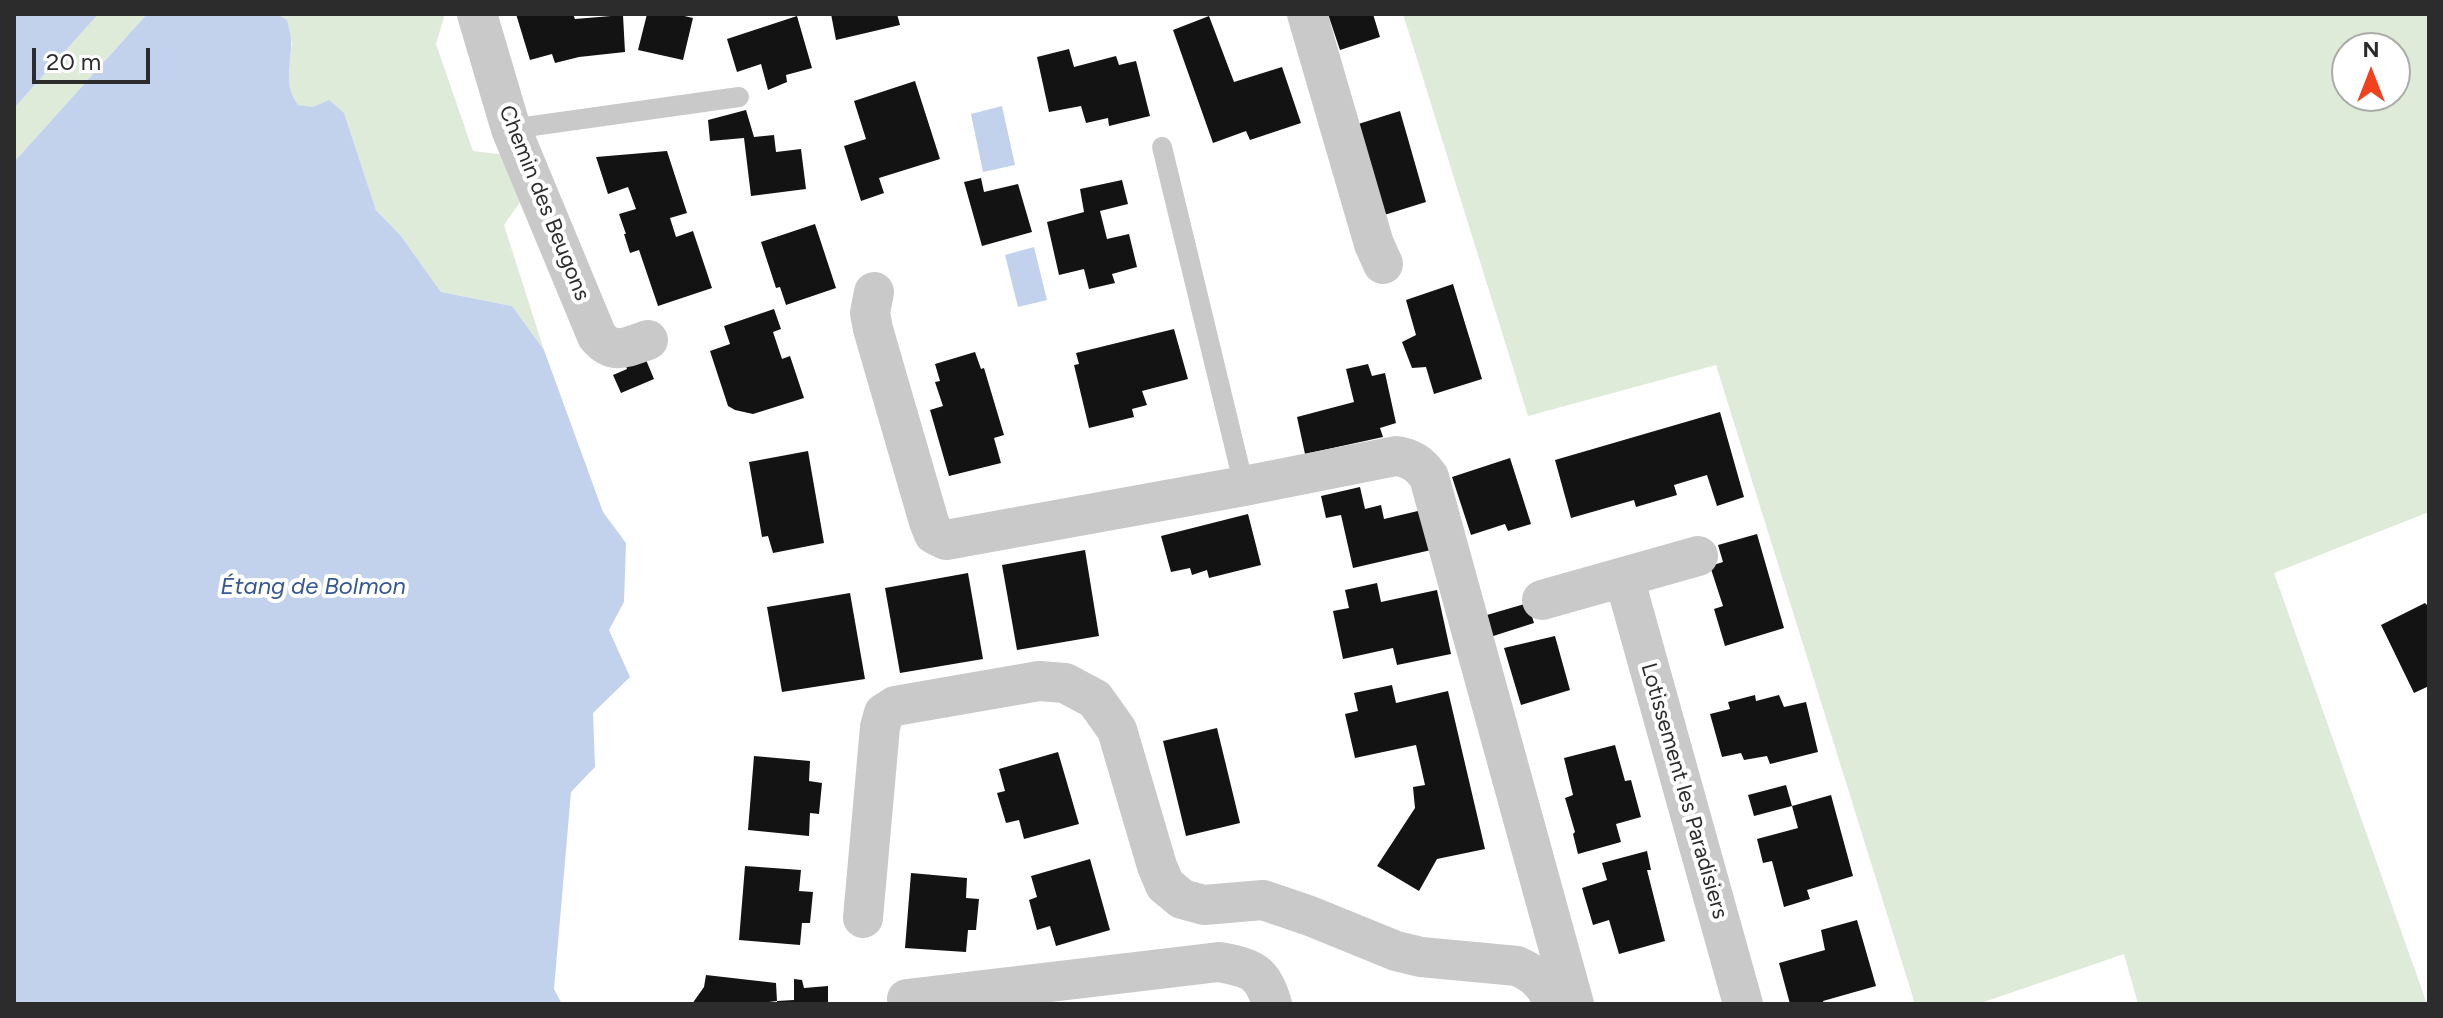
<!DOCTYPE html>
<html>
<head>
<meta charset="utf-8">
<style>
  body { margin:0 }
  #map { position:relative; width:2443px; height:1018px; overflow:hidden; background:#fff; font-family:Figtree,sans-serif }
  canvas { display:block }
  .frame { position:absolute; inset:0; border:16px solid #2c2c2c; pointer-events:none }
  .north { position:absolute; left:2331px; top:32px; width:80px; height:80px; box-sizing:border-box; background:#fff; border:2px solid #ababab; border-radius:50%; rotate:0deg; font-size:22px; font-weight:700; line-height:32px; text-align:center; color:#2c2c2c }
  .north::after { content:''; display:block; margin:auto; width:28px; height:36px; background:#f2411f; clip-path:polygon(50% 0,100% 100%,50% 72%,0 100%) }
  .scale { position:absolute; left:32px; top:48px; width:118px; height:36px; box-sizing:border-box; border:4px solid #2c2c2c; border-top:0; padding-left:10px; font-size:24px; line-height:28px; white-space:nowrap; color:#2c2c2c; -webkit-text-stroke:6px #fff; paint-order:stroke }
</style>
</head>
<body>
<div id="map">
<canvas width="2443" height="1018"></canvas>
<div class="frame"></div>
<div class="north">N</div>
<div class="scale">20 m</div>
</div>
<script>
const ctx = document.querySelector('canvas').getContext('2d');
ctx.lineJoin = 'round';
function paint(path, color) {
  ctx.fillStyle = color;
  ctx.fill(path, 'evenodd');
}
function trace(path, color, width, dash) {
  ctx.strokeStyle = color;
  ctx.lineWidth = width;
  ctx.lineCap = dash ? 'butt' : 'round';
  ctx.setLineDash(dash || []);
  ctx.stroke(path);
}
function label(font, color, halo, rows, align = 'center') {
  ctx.font = font + ' Figtree,sans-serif';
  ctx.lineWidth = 8;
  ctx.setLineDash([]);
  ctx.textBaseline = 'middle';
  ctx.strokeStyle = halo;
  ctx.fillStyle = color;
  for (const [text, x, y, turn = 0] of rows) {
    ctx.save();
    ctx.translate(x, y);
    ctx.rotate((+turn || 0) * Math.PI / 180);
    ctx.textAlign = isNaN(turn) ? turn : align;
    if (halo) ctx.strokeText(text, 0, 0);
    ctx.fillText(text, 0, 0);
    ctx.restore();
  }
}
const green = new Path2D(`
  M14,14h133l-133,148z
  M277,14h168l-9,30 37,107 34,4 18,40 -21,30 40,125 -32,-44 -71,-14 -40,-56 -25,-26 -32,-97 -46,-8 -7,-10 -3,-19 4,-34z
  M1403,14h1026v498l-155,61 153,431h-289l-14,-50 -146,50h-63l-199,-639 -188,51zM2347,48h48v48h-48z`);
const water = new Path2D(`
  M14,14h84l-84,94z
  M147,14h130l10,6c2,9 5,18 4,27 -1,23 -7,38 7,58l15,2 16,-7 15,13 32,97 25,26 40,56 71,14 32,44 59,162 23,31 -2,59 -15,28 21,47 -37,36 2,54 -24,25 -17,197 8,15h-548v-842z
  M1002,106l13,59 -32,7 -12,-58z
  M1034,247l13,53 -29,7 -13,-52z`);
const building = new Path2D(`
  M516,14h57l2,5 48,-4 2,37 -46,5 -24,6 -3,-9 -22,6z
  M647,14h29l17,4 -10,42 -45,-10z
  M831,14h66l3,11 -64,15z
  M1328,14h45l7,23 -40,13z
  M797,16l15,52 -26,7 1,7 -19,8 -7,-26 -24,8 -10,-33z
  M1209,16l25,66 48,-15 19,56 -51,17 -4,-9 -33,12 -40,-113z
  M1069,49l5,18 42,-11 3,9 17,-4 14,55 -41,10 -1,-8 -22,5 -5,-17 -32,6 -12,-55z
  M915,81l25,78 -61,19 5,15 -23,8 -17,-55 22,-7 -12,-38z
  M746,110l8,27 20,-2 2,17 25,-3 5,40 -55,7 -7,-58 -34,3 -2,-21z
  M1400,111l26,91 -45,14 -26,-91z
  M667,151l20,62 -17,5 6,19 17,-6 19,57 -54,18 -19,-56 -9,3 -6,-19h2l-7,-20 17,-5 -8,-22 -20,7 -12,-37z
  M981,178l3,14 34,-8 14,48 -50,14 -18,-64z
  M1122,180l6,24 -28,7 7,28 22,-5 8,33 -25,7 3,9 -26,6 -5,-20 -25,6 -12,-53 37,-10 -4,-23z
  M815,224l21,64 -50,17 -6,-18 -4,1 -15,-46z
  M1453,284l29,95 -48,15 -8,-27 -14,1 -10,-26 14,-7 -10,-35z
  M774,309l7,20 -8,3 9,27 8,-3 14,42 -51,16 -18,-4 -7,-4 -18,-55 20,-7 -6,-18z
  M1174,329l14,50 -46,12 5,14 -15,4 2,8 -45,11 -15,-63 5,-1 -3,-11z
  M975,352l6,17 3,-1 20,67 -10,3 7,25 -52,13 -19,-66 13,-4 -8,-24 5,-1 -5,-17z
  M644,355l10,24 -33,14 -8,-18 14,-6 -2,-6z
  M1368,364l4,12 13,-3 11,50 -16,5 3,9 -78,17 -8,-37 57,-15 -8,-33z
  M1720,412l24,85 -27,9 -10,-31 -33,10 3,10 -41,12 -2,-7 -63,18 -16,-58z
  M808,451l16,92 -51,10 -5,-17 -6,1 -13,-75z
  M1510,458l21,66 -23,7 -3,-7 -34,11 -19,-58z
  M1360,487l5,22 16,-4 3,14 38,-9 9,40 -78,18 -12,-53 -15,3 -5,-22z
  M1248,514l13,51 -52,13 -2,-8 -15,5 -2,-7 -19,4 -10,-36z
  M1757,534l27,94 -59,18 -11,-37 9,-3 -13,-40 13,-4 -5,-17z
  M1085,550l14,86 -82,14 -15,-85z
  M968,573l15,86 -83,14 -15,-85z
  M1377,583l4,19 56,-12 14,64 -54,11 -4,-17 -50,11 -10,-48 16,-3 -4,-18z
  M850,593l15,86 -83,13 -15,-85z
  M1528,603l6,20 -47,15 -7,-21z
  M2425,603l4,4v79l-15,7 -33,-68z
  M1555,636l15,54 -49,15 -17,-57z
  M1392,685l4,18 52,-12 37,158 -48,10 -18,32 -42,-25 38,-58 -2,-21 12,-2 -9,-40 -61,13 -10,-44 13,-3 -4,-18z
  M1755,695l1,6 23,-6 5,12 22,-5 12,50 -48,12 -3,-8 -23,4 -3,-7 -19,4 -12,-43 20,-5 -2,-7z
  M1217,728l23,95 -54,13 -23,-95z
  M1615,745l10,36 6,-1 10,37 -25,7 5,18 -43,12 -5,-20 2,-2 -10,-34 8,-3 -9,-37z
  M1058,752l21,72 -55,15 -5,-19 -13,3 -9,-30 8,-2 -6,-22z
  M754,756l56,5 -1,20 13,2 -3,31 -9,-1 -1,23 -61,-6z
  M1786,785l6,21 -38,10 -6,-21z
  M1831,795l22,81 -46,14 3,9 -26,8 -12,-46 -9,2 -6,-24 41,-11 -6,-22z
  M1647,851l4,19h-4l18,71 -46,13 -10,-34 -16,5 -11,-37 25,-8 -5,-17z
  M1090,859l20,71 -54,16 -6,-20 -13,4 -8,-30 8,-3 -6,-21z
  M745,866l56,4 -2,21 14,1 -3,31h-8l-2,22 -61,-5z
  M911,873l56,5 -1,20 13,1 -3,31h-8l-2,22 -61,-4z
  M1857,920l19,66 -53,15 1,3h-34l-11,-41 46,-13 -4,-20z
  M706,975l70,8 1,18 17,-1v-21l8,1 2,8 24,-2v18h-51v-3l-24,3h-61l12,-17z`);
const lane = new Path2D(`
  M511,129l228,-32
  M1162,147l82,339`);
const street = new Path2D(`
  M477,14l34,115 86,207c16,20 30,11 51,4
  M1307,14l67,230 9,20
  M874,292l-4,21 3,16 56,193 5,12 12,6 298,-54 152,-30c15,2 24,8 33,21l145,527
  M1624,577l119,427
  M1542,600l156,-44
  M863,918l17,-191 4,-14 11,-7 144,-25 26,2 30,16 22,31 40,136 8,19 17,14 22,6 59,-5 47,16 86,35 25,6 96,9c18,8 30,18 36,38
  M907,999l312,-37c33,6 43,9 53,42`);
const streetNames = [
  ["Chemin des Beugons",544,203,68],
  ["Lotissement les Paradisiers",1684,791,74]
];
const waterNames = [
  ["Étang de Bolmon",313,587]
];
paint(green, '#deebd8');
paint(water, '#c2d2ed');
paint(building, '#131313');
trace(lane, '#c9c9c9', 20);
trace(street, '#c9c9c9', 40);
label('22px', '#2c2c2c', '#fff', streetNames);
label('italic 24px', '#355893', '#fff', waterNames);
</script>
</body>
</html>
